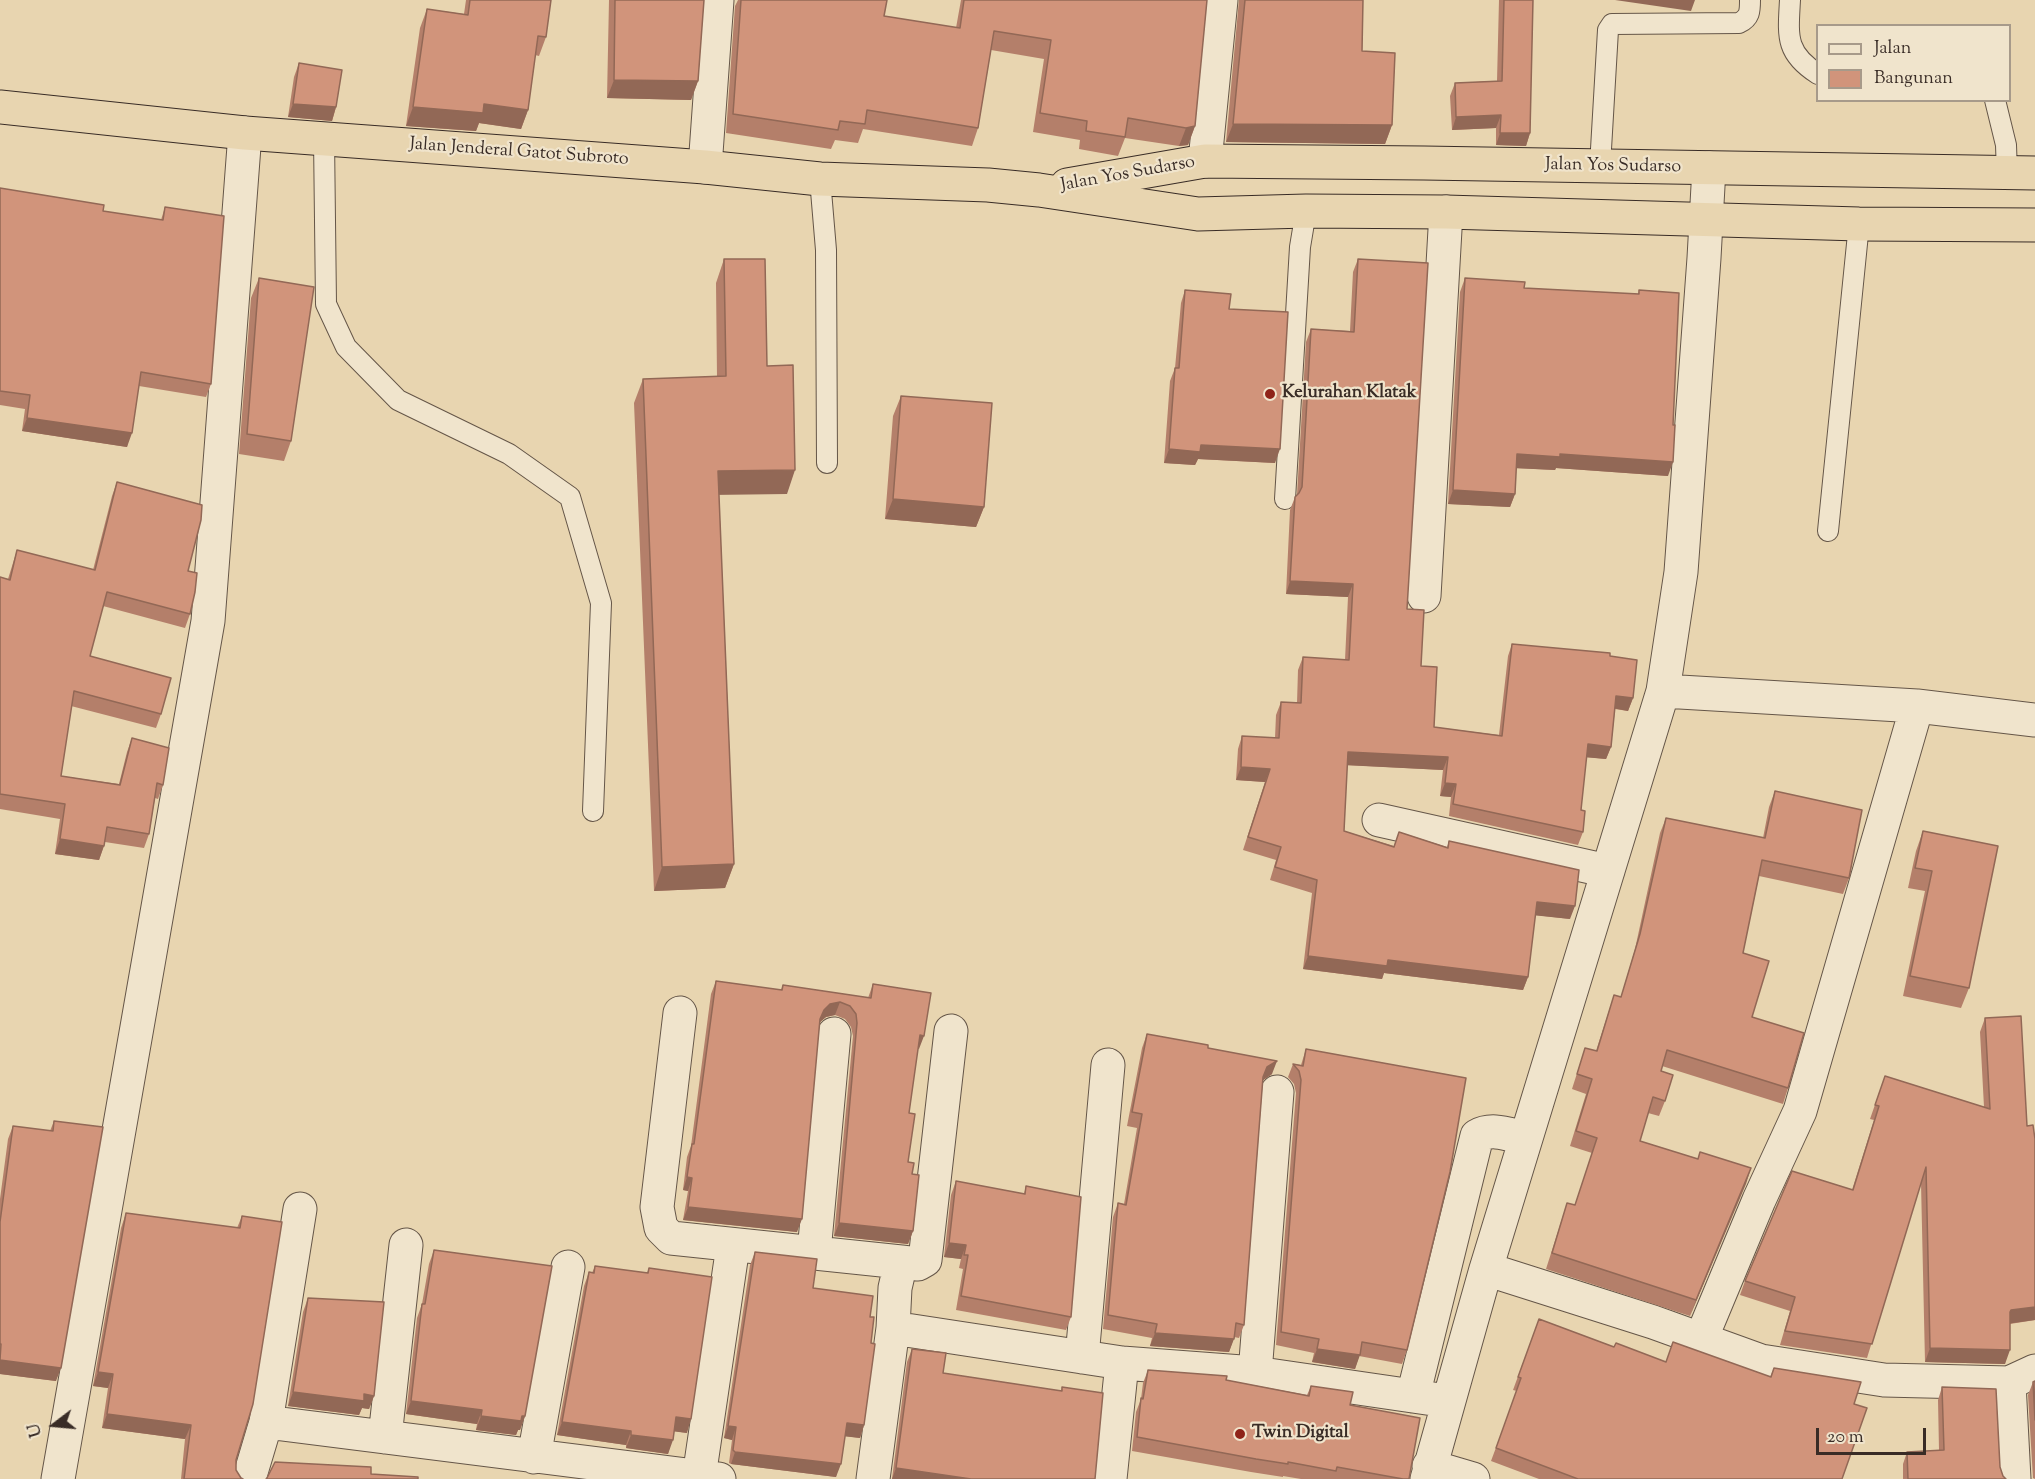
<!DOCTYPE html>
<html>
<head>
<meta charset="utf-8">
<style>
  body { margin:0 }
  #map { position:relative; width:2035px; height:1479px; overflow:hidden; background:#e8d5b0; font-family:"Sorts Mill Goudy",serif }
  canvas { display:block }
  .legend { position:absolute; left:1816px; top:24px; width:195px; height:78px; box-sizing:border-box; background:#f0e4cc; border:2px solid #a79a8a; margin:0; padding:8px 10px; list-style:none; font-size:18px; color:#392c26 }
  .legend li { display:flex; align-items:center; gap:12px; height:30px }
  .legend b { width:30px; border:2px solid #a79a8a }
  .north { position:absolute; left:24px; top:1395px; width:60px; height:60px; -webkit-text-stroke:4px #f0e4cc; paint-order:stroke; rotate:254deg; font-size:16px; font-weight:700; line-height:24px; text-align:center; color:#392c26 }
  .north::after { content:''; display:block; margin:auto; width:21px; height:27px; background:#392c26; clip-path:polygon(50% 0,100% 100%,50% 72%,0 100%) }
  .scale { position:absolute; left:1816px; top:1428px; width:110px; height:27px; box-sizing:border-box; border:3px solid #392c26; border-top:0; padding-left:8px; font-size:18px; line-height:21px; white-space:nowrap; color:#392c26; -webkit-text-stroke:4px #f0e4cc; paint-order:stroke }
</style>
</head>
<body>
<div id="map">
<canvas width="2035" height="1479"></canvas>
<ul class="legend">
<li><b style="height:8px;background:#f0e4cc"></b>Jalan</li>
<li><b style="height:16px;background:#d1947b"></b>Bangunan</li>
</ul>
<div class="north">U</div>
<div class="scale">20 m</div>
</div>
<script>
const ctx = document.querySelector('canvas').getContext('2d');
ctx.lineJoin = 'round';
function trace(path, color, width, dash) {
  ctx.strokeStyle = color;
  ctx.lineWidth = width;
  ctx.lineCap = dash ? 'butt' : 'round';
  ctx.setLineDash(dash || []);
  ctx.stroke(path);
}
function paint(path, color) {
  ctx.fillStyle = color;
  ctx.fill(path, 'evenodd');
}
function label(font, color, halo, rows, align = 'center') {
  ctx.font = font + ' "Sorts Mill Goudy",serif';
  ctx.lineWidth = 4.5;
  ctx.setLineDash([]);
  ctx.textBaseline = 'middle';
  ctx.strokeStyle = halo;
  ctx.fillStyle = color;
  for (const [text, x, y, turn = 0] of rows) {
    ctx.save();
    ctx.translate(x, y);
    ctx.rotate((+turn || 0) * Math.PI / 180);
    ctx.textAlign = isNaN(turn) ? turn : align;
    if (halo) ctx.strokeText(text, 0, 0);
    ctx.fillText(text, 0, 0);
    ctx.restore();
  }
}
const service = new Path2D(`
  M1790,0c-2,36 -5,53 28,74
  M1995,100l11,45 1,29
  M324,138l2,166 20,43 52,53 111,54 61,43 31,106 -8,208
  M1600,166l8,-136 4,-6 127,-1c11,-5 11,-12 11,-23
  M820,179l6,71 1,213
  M1285,499l15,-252 6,-36
  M1828,531l31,-307`);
const minor = new Path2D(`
  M1205,161l16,-161
  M705,167l12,-167
  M1424,596l22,-384
  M1663,691l254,15 118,14
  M1379,820l229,51
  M680,1013l-23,194 4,21 10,10 230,24 -6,26 -2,40 229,35 133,10 192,28
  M814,1252l20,-218
  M901,1262l17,2 7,-4 26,-229
  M1486,1269l167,53 108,39 123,19 125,3 26,-12
  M1701,1339l58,-139 41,-89 117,-405
  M1082,1357l26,-292
  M1255,1373l22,-281
  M2009,1383l5,96
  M1413,1396l64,-260c15,-9 33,-1 49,2
  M266,1422l453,57
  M385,1437l21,-192
  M534,1457l34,-190
  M1429,1466l44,13
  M699,1477l34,-231
  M58,1479l150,-858 37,-488
  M249,1479l17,-57 34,-213
  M873,1479l20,-151
  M1110,1479l12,-116
  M1427,1479l59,-210 177,-578 18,-119 23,-314 5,-90`);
const trunk = new Path2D(`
  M0,107l245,26 460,34 115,12 168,6 51,5 159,24 108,-3 140,1 413,12 176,1
  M1067,185l138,-24 219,2 611,10`);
const wall = new Path2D(`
  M466,0h85l-5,37 -7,19 -4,-1 -7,55 -7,19 -42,-6 -3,8 -70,-5 14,-98 7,-19 37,5z
  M609,0h95l-6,81 -7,19 -84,-2z
  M738,0h149l-3,16 72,12 5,-28h246l-12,126 -7,19 -9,1 -54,-8 -7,18 -39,-7 1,-9 -47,-8 11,-73 -53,-9 -13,78 -6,18 -109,-17 -5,14 -23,-3 -4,9 -105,-16 9,-127z
  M1239,0h124l-1,51 30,74 -7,19 -159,-2z
  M1499,0h34l-3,133 -4,13 -30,-1v-17l-44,2 -2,-34 5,-13 42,-2z
  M299,63l37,44 -4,14 -44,-4 6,-40z
  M0,188l103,23 58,9 4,-13 46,177 -5,13 -67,-11 -12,61 -105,-16 3,-22 -25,-4z
  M724,259l43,107 20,128h-68l15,370 -9,24 -71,3 -20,-488 9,-24 74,-2 -1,-94z
  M1358,259l49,350 14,57 13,61 65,8 9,-79 4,-12 98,12 23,42 -5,13 -13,-2 -4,38 -5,12 -20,-2 -5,53 2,22 -5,13 -129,-29 2,-19 -11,-1 3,-26 -96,-5 -3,66 50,15 5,-14 48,15 2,-6 121,78 -35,-4 -7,62 -5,13 -139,-17 -2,6 -79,-10 9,-76 -42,-13 6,-20 -33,-10 22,-68 -29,-2 2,-31 4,-13 33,2 1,-23 5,-13 16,1 1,-33 5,-13 42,3 3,-63 -62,-3 4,-84 5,-13 2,-2 9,-153 5,-13 39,2 3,-59z
  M259,278l32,163 -7,20 -45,-7 12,-156z
  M1465,278l59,10 114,6 1,-4 29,186 -112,-8 -1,2 -39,-2 -1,26 -5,13 -62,-3 12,-212z
  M1185,290l44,19 46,154 -77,-4 -3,6 -31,-2 6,-82 5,-13 6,-65z
  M901,396l83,111 -8,20 -91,-8 8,-103z
  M117,482l71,89 2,43 -5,14 -82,-22 -13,50 71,58 -5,14 -85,-22 -10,70 58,8 8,-32 5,-14 31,47 -5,14 -3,-1 -6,36 -5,14 -39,-6 -6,18 -44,-6 5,-35 -60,-10v-232l8,2 9,-29 76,20 19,-74z
  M1775,791l74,87 -6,16 -84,-18 -16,77 9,64 36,71 -5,16 -121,-38 -1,5 4,30 -6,15 -11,-3 -8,28 58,18 53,9 -61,148 -144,-47 21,-66 8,2 17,-52 -22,-7 16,-52 -14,-5 13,-41 11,3 18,-56 7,2 14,-48 25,-116 6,-15 97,20 6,-31z
  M1923,831l46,157 -8,20 -58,-12 22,-105 -17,-3 8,-37z
  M716,981l65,9 2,-5 85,13 5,-14 46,65 -1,-1 -9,65 -1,49 4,12 1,57 -5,13 -74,-8 19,-200 -2,-9 -6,-8 -10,-4 -9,2 -6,5 -23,210 -114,-12 5,-29 -5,-1 4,-33 4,-11 20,-152z
  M1985,1018l42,108 8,13v181l-25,4 -5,40 -80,-2 -4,-179 -54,175 -87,-13 10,-34 -50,-16 5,-14 107,-91 22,-70 -4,-1 15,-43 99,31 -4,-75z
  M1147,1034l61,14 64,26 -9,6 -19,245 -5,13 -5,-1 -5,15 -79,-6 2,-8 -49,-9 10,-112 5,-14 6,1 13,-76 -10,-2 15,-78z
  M1306,1049l101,301 -5,14 -43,-8 -4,13 -43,-7 2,-9 -38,-8 20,-252 -2,-9 -6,-7 5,-13 8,1z
  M54,1121l2,260 -56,-7v-175l8,-60 5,-13 37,5z
  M956,1181l68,13 2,-8 45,131 -5,13 -110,-20 7,-41 -4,-1 2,-9 -17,-2 7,-62z
  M126,1213l111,15 5,-12 -6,254 5,8 2,1h-62l4,-40 -83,-11 6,-40 -15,-2 28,-158z
  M434,1250l91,166 -5,14h-2l-2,5 -40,-5 1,-6 -71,-10 11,-96 5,-14 7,-40z
  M755,1252l58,36 57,29 -6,108 -4,13 -15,-2 -9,41 -105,-13 -2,-1 3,-23 -8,-2 26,-173z
  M595,1266l52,7 2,-5 38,165 -13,-2 -6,23 -42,-6v-3l-69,-10 27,-149 5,-14 3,1z
  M308,1298l66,98 -5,13 -7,-1 -3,7 -71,-9 15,-94z
  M1539,1319l75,28 52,15 104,15 4,-9 80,36 -12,75h-303l-48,-18 26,-70 -4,-1z
  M912,1349l31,24 118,18 1,-4 33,92h-203l15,-117z
  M1148,1370l78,10 81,15 4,-9 39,19 59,74h-108l-18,-3v1l-32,-5 -119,-21 4,-39 5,-13 2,-16z
  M2035,1381v98l-2,-1 -5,-83 5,-13z
  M1942,1387l58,80 3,9 3,3h-103v-15l4,-12 32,-2 -1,-50z`);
const shadedWall = new Path2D(`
  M1615,0h80l-4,11z
  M614,80l84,1 -7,19 -84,-2z
  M293,104l43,3 -4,14 -44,-4z
  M484,104l44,6 -7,19 -42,-6 -3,8 -70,-5 7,-19z
  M1501,115l-5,13 -44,2 4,-13z
  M1233,124l159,1 -7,19 -159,-2z
  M1195,126l-7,19 -9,1 7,-18z
  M1500,133h30l-4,13 -30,-1z
  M27,418l105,15 -5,14 -105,-16z
  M1201,445l79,4 -5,14 -77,-4 -3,6 -31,-2 5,-14z
  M1517,454h43l113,8 -5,14 -112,-8 -1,2 -43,-2z
  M795,470l-8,24 -77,1 8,-24z
  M1453,490l62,4 -5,13 -62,-3z
  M893,499l91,8 -8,20 -91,-8z
  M1290,581l63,3 -5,13 -62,-3z
  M1616,696l17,2 -5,13 -16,-3z
  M1588,744l23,3 -5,12 -23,-2z
  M1348,752l100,5 -5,13 -100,-5z
  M1241,767l29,2 -5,13 -29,-2z
  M1445,783l11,1 -5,13 -11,-1z
  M60,839l44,7 -5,14 -44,-6z
  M734,864l-9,24 -71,3 8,-24z
  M1537,902l38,4 -5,13 -38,-4z
  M1308,956l80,4 140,17 -5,13 -139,-17 -2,6 -79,-10z
  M840,1002l-5,13 -9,2 -7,6 5,-13 6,-6z
  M920,1035l4,1 -5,13 -4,-1z
  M1277,1061l-5,13 -10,7 5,-14z
  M1751,1168l-5,16 -56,132 6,-16z
  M687,1177l5,1 -4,13 -5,-1z
  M688,1207l114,12 -5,13 -114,-12z
  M839,1223l74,8 -5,13 -74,-8z
  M949,1243l17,2 -5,14 -17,-2z
  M2035,1307v13l-29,4 4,-12 1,-2z
  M1155,1333l79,6 -5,13 -79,-6z
  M1930,1348l80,2 -5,14 -80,-2z
  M1317,1349l43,6 -5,14 -43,-7z
  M0,1360l61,8 -5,13 -56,-7z
  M98,1372l15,2 -5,14 -15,-2z
  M293,1392l71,2 10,2 -5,13 -7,-1 -3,7 -71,-9z
  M411,1401l71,9 -5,14 -71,-10z
  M107,1414l84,11 -6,14 -83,-11z
  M481,1416h44l-5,14h-2l-2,5 -40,-5z
  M676,1417l15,2 -4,14 -16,-2z
  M562,1422l69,9 -5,14 -69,-10z
  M847,1423l17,2 -4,13 -18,-2z
  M728,1426l8,1 -4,13 -8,-2z
  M631,1435l42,5 -5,14 -42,-6z
  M735,1452l106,12 -5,13 -105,-13z
  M896,1468l75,11h-79z`);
const building = new Path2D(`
  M470,0h81l-5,37 -8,-1 -10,74 -44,-6 -1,9 -70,-6 14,-98 41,6z
  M615,0h89l-6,81 -84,-1z
  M741,0h146l-3,16 76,12 4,-28h243l-12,126 -9,2 -58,-10 -3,19 -39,-6 1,-10 -47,-8 11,-73 -57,-9 -16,97 -111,-18 -2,14 -25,-3 -2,9 -105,-16z
  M1245,0h118l-1,51 33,2 -3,72 -159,-1z
  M1504,0h29l-3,133h-30l1,-18 -45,2 -1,-34 47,-2z
  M299,63l43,7 -6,37 -43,-3z
  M0,188l104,17 -1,6 60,9 2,-13 59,9 -13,168 -70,-12 -9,61 -105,-15 3,-23 -30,-4z
  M724,259h41l2,107 26,-1 2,105 -77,1 16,393 -72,3 -19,-488 83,-3z
  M1358,259l70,4 -21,346 17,1 -3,56 16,1 -3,60 68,9 10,-92 98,9v3l27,4 -4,38 -17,-2 -5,51 -23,-3 -7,66 4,1 -2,21 -130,-28 3,-20 -11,-1 3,-26 -100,-5 -4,79 50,16 5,-15 49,16 1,-7 130,29 -4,36 -38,-4 -9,75 -140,-17 -1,6 -79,-10 9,-76 -42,-13 6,-20 -33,-10 22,-68 -29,-2 1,-31 37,2 2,-36 20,1 2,-46 46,3 4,-76 -63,-3 5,-84 4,-4 3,-6 9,-158 43,3z
  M259,278l55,9 -23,154 -44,-7z
  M1465,278l60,4 -1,6 115,6v-4l40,3 -6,132h2l-2,37 -113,-8v3l-43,-3 -2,40 -62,-4z
  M1185,290l46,4 -2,15 59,3 -8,137 -79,-4 -1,7 -31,-3 6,-81h4z
  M901,396l91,7 -8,104 -91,-8z
  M117,482l85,23 -1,15 -13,51 9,2 -2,19 -5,22 -83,-22 -17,64 81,22 -10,36 -87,-23 -13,85 59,9 12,-47 37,10 -6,37 -6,-2 -8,51 -42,-7 -3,19 -44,-7 5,-35 -65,-10v-217l10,3 7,-30 78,20z
  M1775,791l87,19 -13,68 -87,-18 -19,93 26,8 -17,56 52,16 -16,55 -121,-38 -6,21 12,4 -8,26 -12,-4 -13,44 58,18 2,-7 51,16 -55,132 -144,-47 15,-50 8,2 22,-67 -21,-7 16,-52 -15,-5 8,-26 12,3 17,-56 7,2 19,-63 26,-116 99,20z
  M1923,831l75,15 -29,142 -59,-12 22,-105 -17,-3z
  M716,981l66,9 1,-5 88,13 2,-14 58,9 -7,43 -4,-1 -11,78 6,1 -7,48 6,1 -2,11 7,1 -6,56 -74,-8 18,-200 -1,-9 -6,-8 -10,-4 -10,2 -6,6 -4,9 -18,200 -114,-12 4,-29 -5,-1 5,-33h2z
  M2021,1016l6,110 6,-1 2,14v168l-24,3 -1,2v38l-80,-2 -4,-181 -54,177 -87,-13 10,-34 -50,-16 47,-110 61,19 26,-84 -4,-1 10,-29 105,33 -5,-91z
  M1147,1034l61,11v3l69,13 -10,6 -4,10 -19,248 -8,-2 -2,16 -79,-6 2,-9 -49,-9 10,-112 8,2 16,-91 -10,-2z
  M1306,1049l160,29 -16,94 -43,178 -45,-8 -2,13 -43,-6 2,-10 -38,-7 20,-252 -2,-9 -6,-7 10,2z
  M54,1121l49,6 -42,241 -61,-8 1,-16h-1v-122l13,-96 40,5z
  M956,1181l69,13 1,-8 55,11 -10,120 -110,-21 7,-41h-4l2,-10 -17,-2z
  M126,1213l114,15 2,-12 40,6 -29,182 -17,56v10l5,8 2,1h-59l7,-54 -84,-11 6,-40 -15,-2z
  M434,1250l118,16 -27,150h-3l-1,5 -40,-5 1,-6 -71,-9 11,-97h3z
  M755,1252l62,7 -4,29 60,8 -3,21h4l-3,26 4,1 -11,81 -17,-2 -6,41 -106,-12 -2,-2 3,-23 -8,-1z
  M595,1266l53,7 1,-5 63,9 -21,142 -15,-2 -3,23 -42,-5v-4l-69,-9 27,-150 5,1z
  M308,1298l76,4 -10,94 -10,-2v7l-71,-9z
  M1539,1319l75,28 2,-4 50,19 7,-20 98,35 3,-9 87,14 -7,22 13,4 -25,71h-264l-82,-31 25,-70 -3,-1z
  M912,1349l34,4 -3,20 119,18v-4l41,6 -8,86h-124l-75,-11z
  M1148,1370l79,6 -1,4 83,16 2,-10 42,6 -3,13 70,13 -11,61h-6l-66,-12 -1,4 -48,-9v2l-32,-5 -119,-22 4,-39 2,1z
  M2035,1381v39l-2,-38z
  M1942,1387l54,2 4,78 3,9 3,3h-98l-1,-27 37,-2z
  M275,1462l96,5v7l47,3v2h-152l1,-1z`);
const markers = [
  [1270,394,6,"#8f2418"],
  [1240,1434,6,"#8f2418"]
];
const streetNames = [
  ["Jalan Jenderal Gatot Subroto",519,153,4],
  ["Jalan Yos Sudarso",1613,167,1],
  ["Jalan Yos Sudarso",1128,175,-10]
];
const poiNames = [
  ["Kelurahan Klatak",1282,394],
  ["Twin Digital",1252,1434]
];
trace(service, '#655648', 22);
trace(minor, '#655648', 35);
trace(trunk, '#392c26', 35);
trace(service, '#f0e4cc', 20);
trace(minor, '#f0e4cc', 33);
trace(trunk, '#e8d5b0', 33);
paint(wall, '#b47f6a');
paint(shadedWall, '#926856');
paint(building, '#d1947b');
trace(building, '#926856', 1.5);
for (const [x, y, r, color] of markers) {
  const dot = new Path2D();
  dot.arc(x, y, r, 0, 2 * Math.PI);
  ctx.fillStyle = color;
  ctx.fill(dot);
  trace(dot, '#f0e4cc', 2);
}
label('18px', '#392c26', '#f0e4cc', streetNames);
label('bold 18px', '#392c26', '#f0e4cc', poiNames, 'left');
</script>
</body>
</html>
